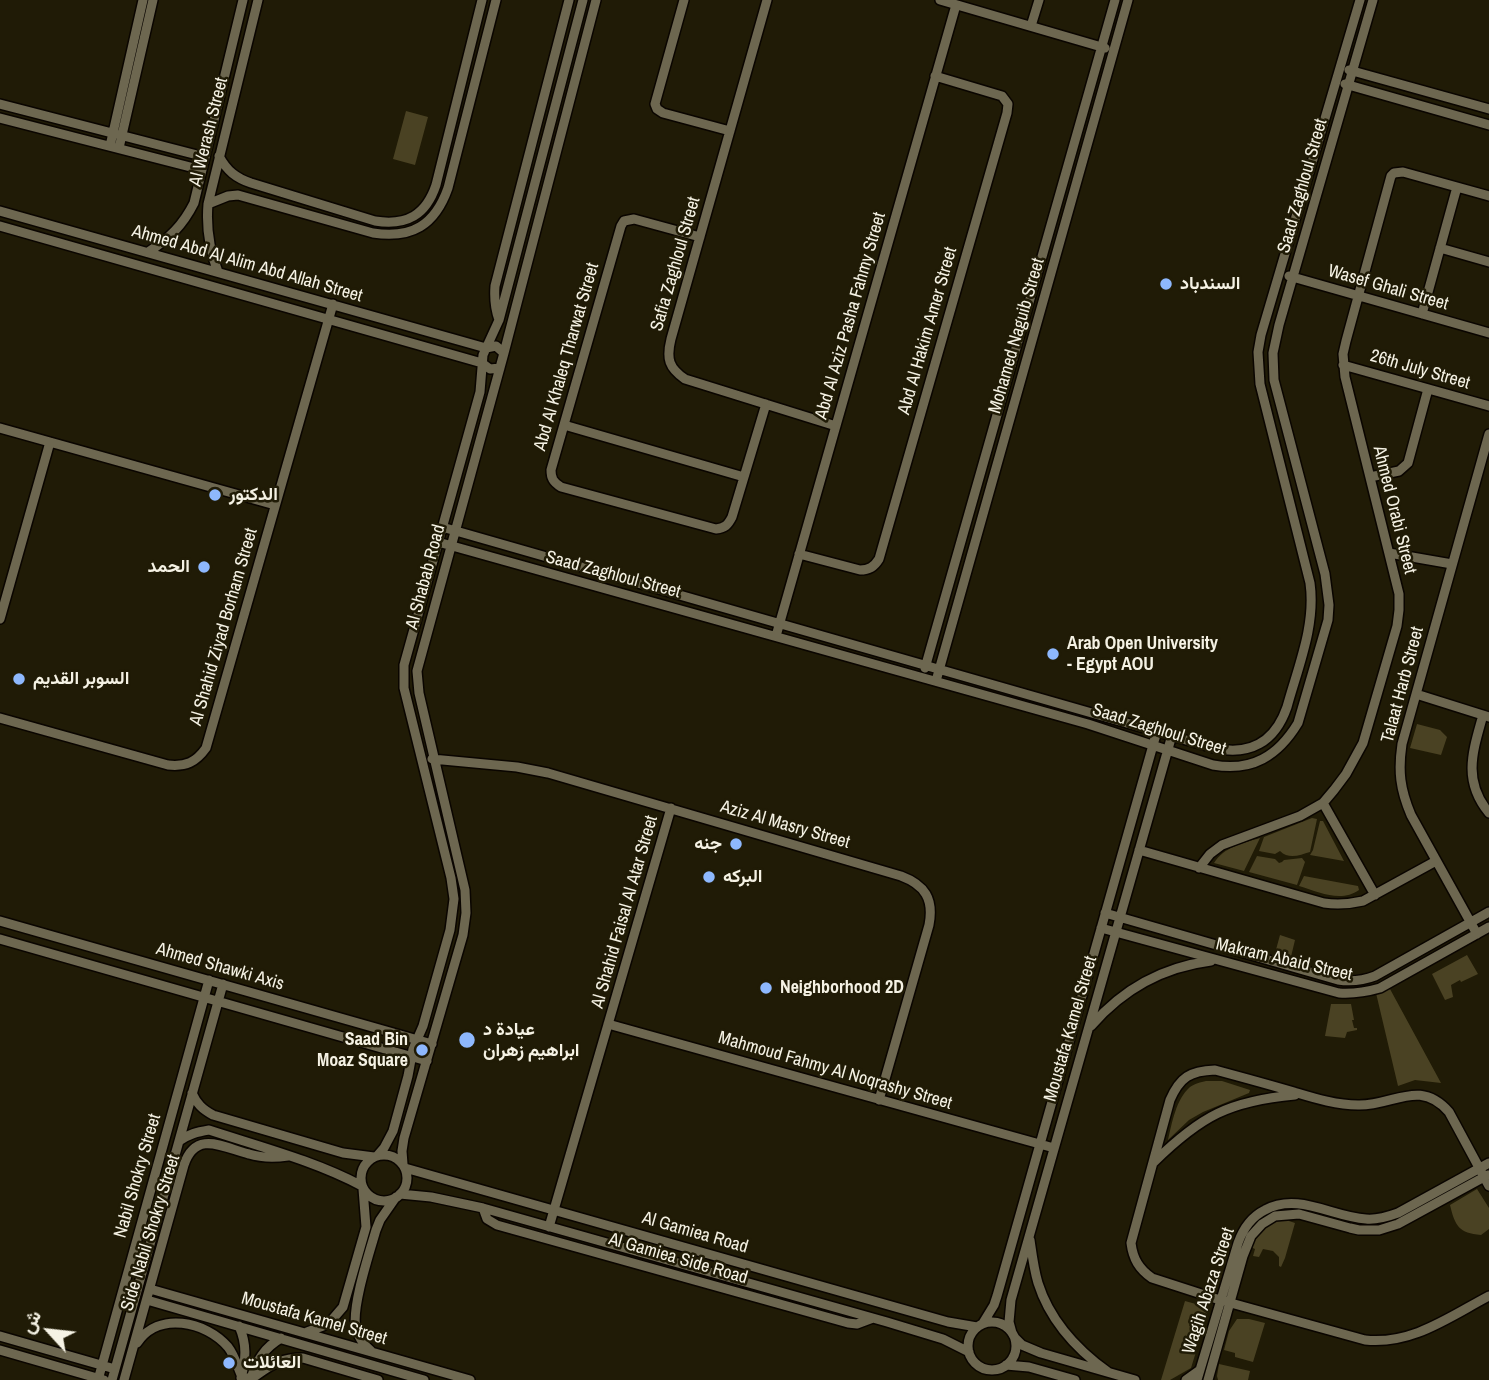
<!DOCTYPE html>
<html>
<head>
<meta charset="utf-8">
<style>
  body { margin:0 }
  #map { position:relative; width:1489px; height:1380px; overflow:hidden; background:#201b06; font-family:"Archivo Narrow",Vazirmatn,sans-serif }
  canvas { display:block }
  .north { position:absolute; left:14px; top:1296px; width:70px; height:70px; -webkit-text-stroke:5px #201b06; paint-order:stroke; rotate:297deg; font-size:19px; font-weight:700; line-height:28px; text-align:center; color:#f5f2e4 }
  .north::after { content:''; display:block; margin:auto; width:24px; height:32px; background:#f5f2e4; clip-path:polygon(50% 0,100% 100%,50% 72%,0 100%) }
</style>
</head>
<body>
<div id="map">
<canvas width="1489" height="1380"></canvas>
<div class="north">ش</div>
</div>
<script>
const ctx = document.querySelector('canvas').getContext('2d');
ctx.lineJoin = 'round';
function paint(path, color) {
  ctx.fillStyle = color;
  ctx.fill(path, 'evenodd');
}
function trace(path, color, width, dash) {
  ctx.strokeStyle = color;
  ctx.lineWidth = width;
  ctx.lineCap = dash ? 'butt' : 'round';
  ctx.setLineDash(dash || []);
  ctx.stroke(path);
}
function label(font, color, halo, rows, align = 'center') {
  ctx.font = font + ' "Archivo Narrow",Vazirmatn,sans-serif';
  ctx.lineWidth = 5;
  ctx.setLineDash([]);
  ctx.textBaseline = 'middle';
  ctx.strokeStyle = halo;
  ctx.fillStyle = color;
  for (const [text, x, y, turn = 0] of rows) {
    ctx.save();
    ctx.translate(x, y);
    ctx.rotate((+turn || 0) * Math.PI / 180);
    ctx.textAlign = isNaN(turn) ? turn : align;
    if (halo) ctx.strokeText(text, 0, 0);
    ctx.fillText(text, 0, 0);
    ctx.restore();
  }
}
const green = new Path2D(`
  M406,111l22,6 -13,48 -22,-6z
  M1417,724l23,6 7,7 -6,18 -31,-7z
  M1312,818l5,1 -7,33c-10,3 -21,8 -30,-1l-5,3 -16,-3 5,-14z
  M1320,821h3l21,40 -34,-6 3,-5z
  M1260,838l-16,33 -30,-8c10,-16 29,-20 46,-25z
  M1257,856l18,3 4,4 3,-1 2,-2 18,-2 3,4 -8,23 -48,-13z
  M1304,876l54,10 1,4c-18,13 -40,2 -60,-4z
  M1280,935l15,5 -5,21 -16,-4z
  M1467,955l11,19 -17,8 -1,-2 -9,5 2,12 -8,3 -13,-26z
  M1390,989l51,94 -26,-3 -17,6 -22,-93z
  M1331,1004h20l3,16h-2l2,8h3v2l-10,2 -2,6 -20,-2z
  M1206,1081h16l28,9 -1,3 -46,19 -14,8 -21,20c4,-17 8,-41 22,-53 4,-3 11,-5 16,-6z
  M1477,1189l12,19v21l-8,6c-22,-2 -26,-9 -31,-30z
  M1289,1218v3l6,2 -10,35 -4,9 -2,-1v-9l-6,-6 -10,-2 -4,8 -6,-1 2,-7 -7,-3 21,-25z
  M1185,1301l18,5 4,6v4l-16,52 -21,12h-9z
  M1237,1319h12l16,4 -12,39 -18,-5v-4l-11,-3 5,-19z
  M1219,1364l31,7 -2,9h-30l-1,-4z`);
const minor = new Path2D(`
  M684,0l-29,104 2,5 6,4 67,18
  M767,0l-96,339c-5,20 -2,29 14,40l151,47
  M940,0l165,48
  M1031,26l8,-26
  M1349,70l140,39
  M1345,84l144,41
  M0,104l205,53
  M0,118l202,52
  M110,146l33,-146
  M119,148l34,-148
  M219,156c8,15 17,22 32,27l124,38c32,5 51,-6 61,-36l46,-185
  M208,204l20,-8 10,-1 135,38c39,6 62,-8 75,-45l48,-188
  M0,211l486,137 10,-2 8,7
  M0,226l482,137 8,6 10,-1
  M700,237l-66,-18 -10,2 -3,5 -70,244c0,8 2,12 10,17l155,42c9,-1 12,-4 16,-12l34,-113
  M1440,248l49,14
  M148,252c21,-13 35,-27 46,-49l49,-203
  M218,272c-9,-23 -12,-44 -10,-68l50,-204
  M1289,276l200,57
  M1422,314l35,-127
  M499,320c-4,-11 -5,-21 -4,-34l74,-286
  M1343,365l146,41
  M564,425l180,52
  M0,428l275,77
  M1370,477l29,-6 9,-8 20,-74
  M442,527l772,221c36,8 61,-6 73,-41 11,-40 29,-82 23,-124l-50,-199 -2,-32 3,-17 99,-335
  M438,542l650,182 125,41c39,7 65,-9 85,-42l30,-103 1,-15 -4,-31 -51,-194 -1,-27 6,-28 94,-325
  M1389,553l63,11
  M799,554l61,16c9,0 14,-3 19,-11l128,-446 1,-9 -6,-8 -67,-20
  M0,619l50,-177
  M776,636l180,-631
  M925,668l190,-668
  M936,681l192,-681
  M1416,694l73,23
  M1483,715c-10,36 -21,65 6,98
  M0,718l168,47c18,2 28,-3 38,-17l127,-444
  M432,759l85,8 31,6 353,103c24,9 33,23 28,49l-50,175
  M1323,803l52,92
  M1139,850l185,53c14,2 26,1 39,-2l73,-40
  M1199,868l11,-14 12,-9 78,-29 23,-13 11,-13 12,-16 17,-31 34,-117 2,-16v-16l-54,-217 -2,-23 3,-13 45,-165 3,-3 9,-1 86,24
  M1105,913l233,67c14,2 24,1 37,-4l114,-64
  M0,921l432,123
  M1101,928l238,65c15,1 27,-1 41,-5l109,-61
  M1477,934l-66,-119c-11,-26 -13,-44 -9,-71l87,-310
  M0,939l427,122
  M608,1024l446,124
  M1091,1026c32,-37 72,-59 120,-65
  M192,1093c5,11 10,16 21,22l130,38 31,4
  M179,1141c10,-7 18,-9 30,-11 52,17 106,31 153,56
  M361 1178a23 23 0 1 1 46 0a23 23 0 1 1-46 0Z
  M378,1155l6,-7 9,-17 15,-55 5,-27 10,-23 27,-96 4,-31 -3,-21 -47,-190v-23l76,-273 3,-37 16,-35 84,-320
  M1154,1162c47,-46 75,-61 141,-67
  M403,1164l-1,-13 2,-13 59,-203 3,-22 -1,-23 -46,-197 -2,-22 87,-318 92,-353
  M405,1168l543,154 29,5
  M1489,1186l-40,-74c-30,-34 -55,-6 -91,-7 -22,0 -44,-7 -64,-13 -27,-8 -53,-15 -79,-22 -25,1 -35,7 -45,30l-39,143c2,16 8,26 21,35l68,22 145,40c47,5 84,-23 124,-44
  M400,1194l31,3 52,11 404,114 56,17 26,13
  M483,1208l4,11 10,6 351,98 9,1 16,-6
  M549,1227l122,-419
  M1030,1240c2,14 4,30 8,43 12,38 38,66 70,89
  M150,1289l320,91
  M147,1300l277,80
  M968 1346a24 24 0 1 1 48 0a24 24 0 1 1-48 0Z
  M983,1323l11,-18 3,-9 160,-565
  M239,1326c8,18 7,33 2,52
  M307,1332l16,-6 8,-5 12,-14 23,-80 -3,-38
  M1012,1333l-3,-11 2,-22 161,-565
  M0,1336l115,33
  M1015,1338l7,7 19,8 94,27
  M137,1343c21,-32 69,-22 91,4 7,9 9,19 14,30l9,2c19,-13 27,-21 52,-21l75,22
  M0,1350l104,30
  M371,1351c-7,-6 -13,-14 -15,-23 -5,-20 14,-77 20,-98l4,-10 16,-23
  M1006,1365l23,2 46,13
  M251,1378c6,-18 13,-30 30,-40
  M98,1380l111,-400
  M112,1380l111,-396
  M124,1380l60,-215c12,-36 40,-17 65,-11 13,4 26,4 39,2
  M1186,1380l14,-10
  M1197,1380l41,-137c5,-14 13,-26 27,-33 33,-18 67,7 101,9 11,1 21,-2 32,-6l91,-50
  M1208,1380l35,-124 8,-20 11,-12 13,-8 24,-2 51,14 9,2h20l19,-6 90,-49`);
const markers = [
  [1166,284,7,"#8eb8fd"],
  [215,495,7,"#8eb8fd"],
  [204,567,7,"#8eb8fd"],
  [1053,654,7,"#8eb8fd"],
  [19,679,7,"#8eb8fd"],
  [736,844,7,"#8eb8fd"],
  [709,877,7,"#8eb8fd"],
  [766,988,7,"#8eb8fd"],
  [467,1040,9,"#8eb8fd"],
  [422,1050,7,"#8eb8fd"],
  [229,1363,7,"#8eb8fd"]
];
const streetNames = [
  ["Al Werash Street",209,132,-76],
  ["Saad Zaghloul Street",1303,186,-74],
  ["Ahmed Abd Al Alim Abd Allah Street",247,264,16],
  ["Safia Zaghloul Street",676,264,-74],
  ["Wasef Ghali Street",1388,288,16],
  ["Abd Al Aziz Pasha Fahmy Street",851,316,-74],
  ["Abd Al Hakim Amer Street",928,331,-74],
  ["Mohamed Naguib Street",1017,336,-74],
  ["Abd Al Khaleq Tharwat Street",567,357,-74],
  ["26th July Street",1420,370,16],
  ["Ahmed Orabi Street",1394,510,76],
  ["Saad Zaghloul Street",613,575,15],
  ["Al Shabab Road",426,577,-75],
  ["Al Shahid Ziyad Borham Street",224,627,-74],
  ["Talaat Harb Street",1403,685,-75],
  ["Saad Zaghloul Street",1159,730,17],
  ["Aziz Al Masry Street",785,825,16],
  ["Al Shahid Faisal Al Atar Street",625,912,-74],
  ["Makram Abaid Street",1284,960,13],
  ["Ahmed Shawki Axis",220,967,16],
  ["Moustafa Kamel Street",1071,1029,-74],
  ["Mahmoud Fahmy Al Noqrashy Street",835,1071,16],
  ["Nabil Shokry Street",138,1176,-74],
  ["Side Nabil Shokry Street",151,1233,-73],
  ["Al Gamiea Road",695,1233,16],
  ["Al Gamiea Side Road",678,1259,16],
  ["Wagih Abaza Street",1209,1291,-72],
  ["Moustafa Kamel Street",314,1319,16]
];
const poiNames = [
  ["السندباد",1180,284],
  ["الدكتور",229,495],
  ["الحمد",190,567,"right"],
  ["Arab Open University",1067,644],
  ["- Egypt AOU",1067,665],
  ["السوبر القديم",33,679],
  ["جنه",722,844,"right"],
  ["البركه",723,877],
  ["Neighborhood 2D",780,988],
  ["عيادة د",483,1030],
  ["ابراهيم زهران",483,1051],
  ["Saad Bin",408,1040,"right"],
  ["Moaz Square",408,1061,"right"],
  ["العائلات",243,1363]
];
paint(green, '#4a4223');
trace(minor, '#0a0500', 12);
trace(minor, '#6d6750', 9);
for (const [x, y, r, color] of markers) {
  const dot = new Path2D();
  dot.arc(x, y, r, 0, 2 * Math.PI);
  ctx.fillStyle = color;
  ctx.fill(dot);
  trace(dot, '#201b06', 2.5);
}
label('18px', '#f5f2e4', '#201b06', streetNames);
label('bold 18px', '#f5f2e4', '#201b06', poiNames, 'left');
</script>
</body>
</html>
